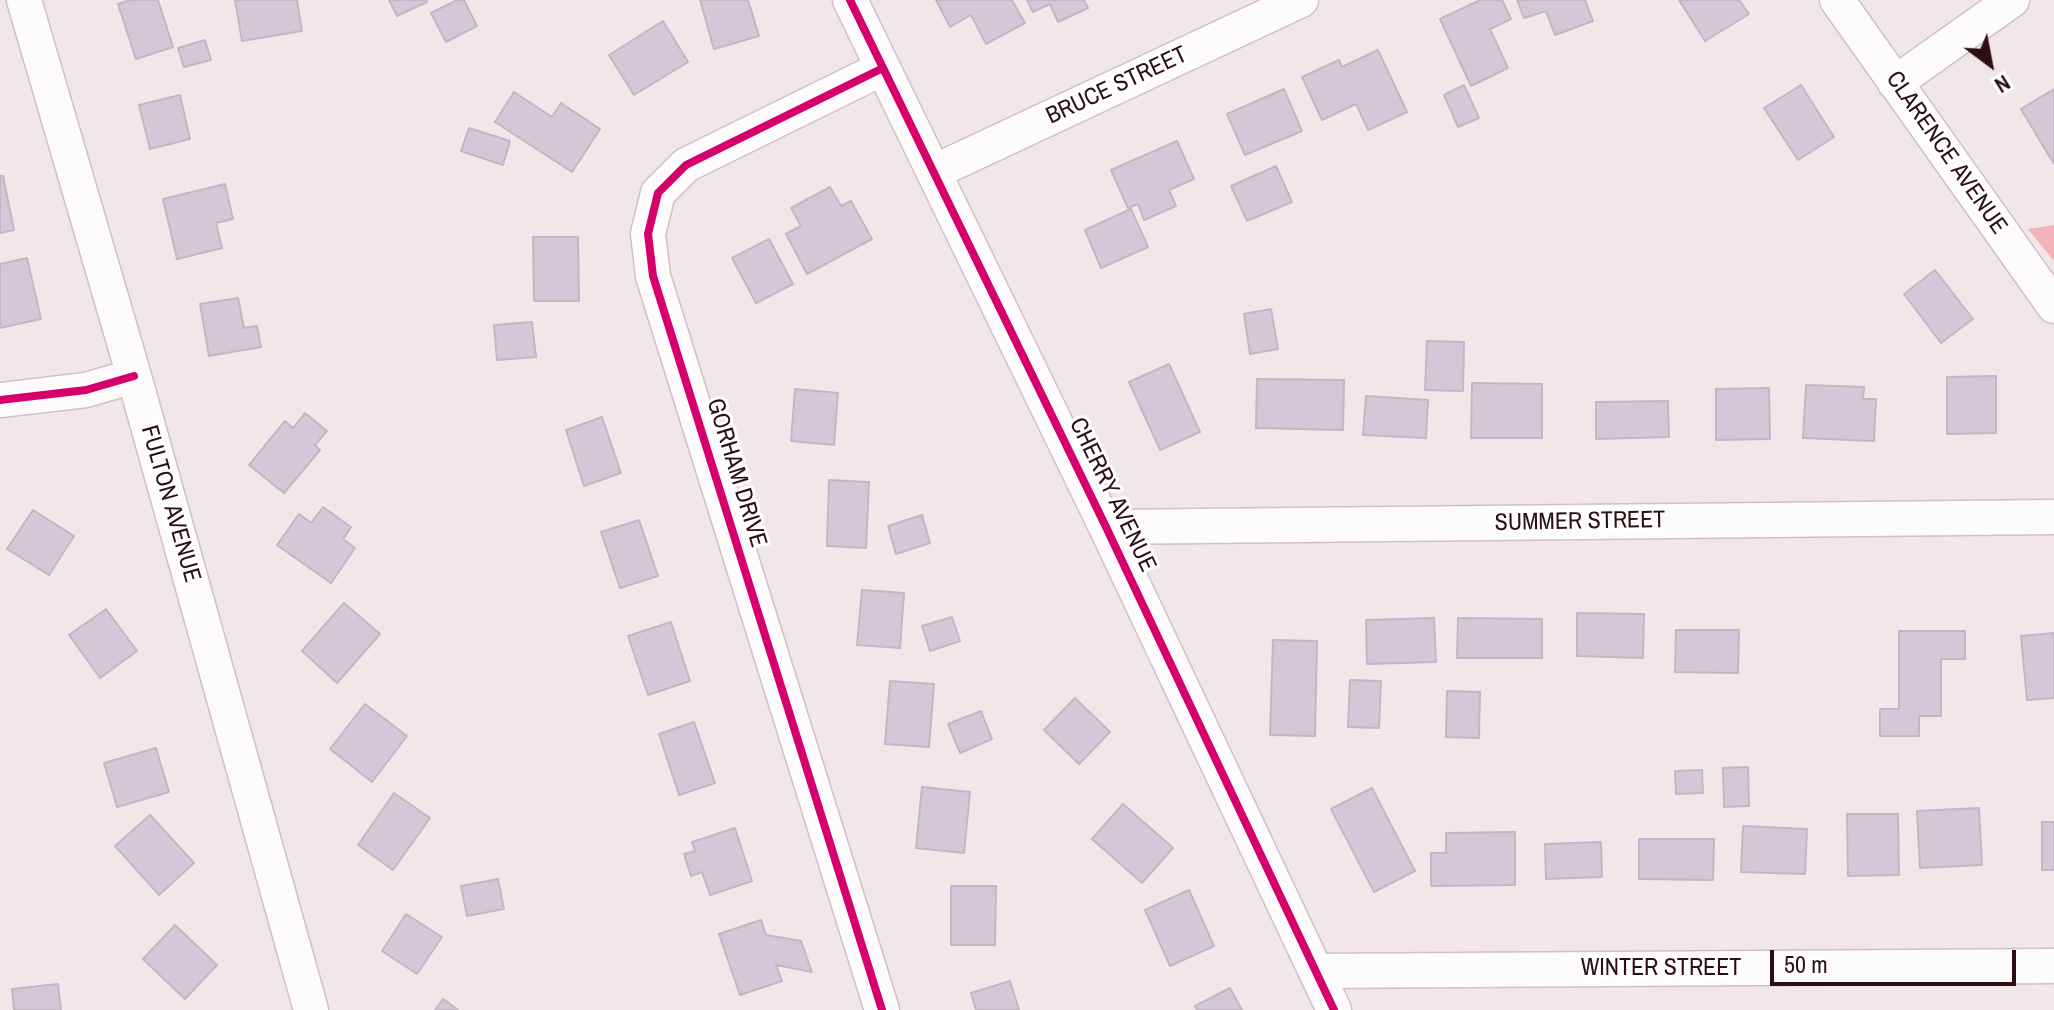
<!DOCTYPE html>
<html>
<head>
<meta charset="utf-8">
<style>
  body { margin:0 }
  #map { position:relative; width:2054px; height:1010px; overflow:hidden; background:#f1e7e8; font-family:"Archivo Narrow",sans-serif }
  canvas { display:block }
  .north { position:absolute; left:1950px; top:24px; width:80px; height:80px; -webkit-text-stroke:6px #fff; paint-order:stroke; rotate:148deg; font-size:22px; font-weight:700; line-height:32px; text-align:center; color:#2d0e13 }
  .north::after { content:''; display:block; margin:auto; width:28px; height:36px; background:#2d0e13; clip-path:polygon(50% 0,100% 100%,50% 72%,0 100%) }
  .scale { position:absolute; left:1770px; top:950px; width:246px; height:36px; box-sizing:border-box; border:4px solid #2d0e13; border-top:0; padding-left:10px; font-size:24px; line-height:28px; white-space:nowrap; color:#2d0e13; -webkit-text-stroke:6px #fff; paint-order:stroke }
</style>
</head>
<body>
<div id="map">
<canvas width="2054" height="1010"></canvas>
<div class="north">N</div>
<div class="scale">50 m</div>
</div>
<script>
const ctx = document.querySelector('canvas').getContext('2d');
ctx.lineJoin = 'round';
function paint(path, color) {
  ctx.fillStyle = color;
  ctx.fill(path, 'evenodd');
}
function trace(path, color, width, dash) {
  ctx.strokeStyle = color;
  ctx.lineWidth = width;
  ctx.lineCap = dash ? 'butt' : 'round';
  ctx.setLineDash(dash || []);
  ctx.stroke(path);
}
function label(font, color, halo, rows, align = 'center') {
  ctx.font = font + ' "Archivo Narrow",sans-serif';
  ctx.lineWidth = 6;
  ctx.setLineDash([]);
  ctx.textBaseline = 'middle';
  ctx.strokeStyle = halo;
  ctx.fillStyle = color;
  for (const [text, x, y, turn = 0] of rows) {
    ctx.save();
    ctx.translate(x, y);
    ctx.rotate((+turn || 0) * Math.PI / 180);
    ctx.textAlign = isNaN(turn) ? turn : align;
    if (halo) ctx.strokeText(text, 0, 0);
    ctx.fillText(text, 0, 0);
    ctx.restore();
  }
}
const forest = new Path2D(`
  M2054,225v36l-26,-32z`);
const building = new Path2D(`
  M130,0h28l15,47 -37,12 -18,-55z
  M235,0h62l5,31 -60,10z
  M389,0h37l1,2 -30,14z
  M457,0h7l13,26 -31,16 -15,-29z
  M700,0h48l11,36 -45,13z
  M936,0h76l13,23 -39,21 -15,-29 -21,12z
  M1027,0h57l4,8 -30,14 -8,-18 -17,8z
  M1480,0h22l9,19 -21,10 18,39 -37,18 -31,-67z
  M1517,0h68l8,21 -38,14 -9,-24 -22,7z
  M1679,0h60l10,14 -44,27z
  M663,21l25,41 -54,33 -25,-40z
  M205,40l6,20 -27,7 -6,-19z
  M1378,50l29,62 -39,18 -12,-26 -34,16 -20,-43 37,-17 3,7z
  M1464,85l15,33 -21,9 -14,-32z
  M1801,85l33,52 -36,23 -34,-52z
  M1284,89l18,42 -57,24 -18,-41z
  M2054,89v75l-33,-55z
  M514,92l38,25 9,-14 39,26 -28,43 -77,-50z
  M180,95l10,44 -40,10 -11,-44z
  M469,128l41,13 -7,24 -42,-14z
  M1177,141l17,38 -25,11 7,16 -32,14 -6,-16 -10,4 -17,-38z
  M1276,166l16,36 -45,19 -16,-35z
  M0,176h3l11,54 -14,3z
  M225,184l8,35 -17,4 6,25 -45,11 -14,-60z
  M830,187l11,19 10,-5 21,38 -65,35 -21,-40 15,-8 -10,-18z
  M1131,209l17,38 -47,21 -16,-38z
  M533,237h45l1,64h-45z
  M769,239l24,45 -37,19 -24,-45z
  M27,258l14,61 -41,9v-64z
  M1935,270l38,49 -32,24 -37,-49z
  M238,298l6,30 13,-2 4,21 -52,9 -9,-52z
  M1271,309l7,40 -28,5 -6,-40z
  M532,322l4,35 -39,3 -3,-35z
  M1427,341l37,1 -1,49 -38,-1z
  M1169,364l31,68 -40,18 -31,-68z
  M1996,376v57l-49,1v-57z
  M1257,379l87,1 -1,50 -87,-2z
  M1472,383l70,1v54h-71z
  M1806,385l58,2 -1,12h13l-2,42 -71,-3z
  M1769,388l1,51 -54,1v-51z
  M795,389l43,4 -4,52 -43,-4z
  M1366,396l62,4 -2,38 -63,-3z
  M1668,401l1,36 -73,2v-37z
  M305,413l22,18 -12,14 5,5 -36,43 -35,-28 36,-44 8,7z
  M602,417l19,56 -37,13 -18,-56z
  M829,480l40,2 -3,66 -39,-2z
  M323,507l28,20 -8,12 12,9 -24,35 -54,-38 22,-31 12,9z
  M33,510l41,26 -25,39 -42,-26z
  M922,515l8,28 -34,11 -8,-28z
  M639,520l19,56 -38,12 -19,-56z
  M862,590l42,3 -4,55 -43,-3z
  M344,603l36,31 -43,49 -35,-32z
  M106,609l31,42 -37,27 -31,-43z
  M1577,613l67,1 -1,44 -66,-2z
  M952,617l8,24 -30,10 -8,-25z
  M1434,618l2,44 -69,2 -1,-44z
  M1458,618l84,1v39h-85z
  M671,622l19,59 -42,14 -20,-59z
  M1676,630h63l-1,43 -63,-1z
  M1899,631h66v28h-24v57h-22v20h-39v-27h19z
  M2054,633v65l-27,2 -6,-64z
  M1273,640l44,1 -2,95 -45,-1z
  M1350,680l31,1 -2,47 -31,-1z
  M890,681l44,3 -5,63 -44,-3z
  M1447,691l33,1 -1,46 -33,-1z
  M1075,698l35,34 -31,32 -35,-34z
  M365,704l42,32 -35,46 -42,-33z
  M981,711l11,28 -32,14 -12,-29z
  M694,722l21,61 -36,12 -20,-61z
  M156,748l13,44 -52,15 -13,-44z
  M1748,767l1,39 -25,1 -1,-39z
  M1702,770l1,23 -27,1 -1,-23z
  M922,787l48,5 -6,61 -48,-5z
  M1372,788l43,83 -41,21 -43,-83z
  M394,793l36,25 -37,52 -35,-25z
  M1123,804l50,44 -31,35 -50,-44z
  M1979,808l3,57 -62,3 -3,-57z
  M1847,814h51l1,61 -51,1z
  M150,815l44,48 -35,32 -44,-49z
  M2042,822h12v48h-12z
  M1743,826l64,3 -2,45 -64,-2z
  M735,828l17,53 -42,14 -8,-23 -11,4 -7,-22 11,-3 -3,-9z
  M1515,832v53l-84,1v-33h15v-20z
  M1639,839h75l-1,41 -74,-1z
  M1601,842l1,35 -56,2 -1,-35z
  M498,879l6,30 -37,7 -6,-30z
  M951,886h45l-1,59h-44z
  M1189,890l25,56 -44,20 -25,-56z
  M406,914l36,23 -25,37 -35,-23z
  M761,920l5,15 35,6 11,31 -36,-7 6,16 -42,14 -21,-61z
  M175,925l42,40 -32,34 -42,-40z
  M1010,981l9,29h-43l-5,-17z
  M58,984l3,26h-47l-2,-21z
  M1230,988l12,22h-45l-2,-4z
  M443,999l15,11h-23z`);
const minor = new Path2D(`
  M24,0l110,376 177,634
  M850,0l256,527 228,483
  M1837,0l217,306
  M1895,83l117,-83
  M934,172l367,-172
  M0,400l86,-10 48,-14
  M1106,527l948,-10
  M1316,971l738,-5
  M882,1010l-229,-734 -5,-42 10,-41 28,-28 197,-97`);
const cycleway = new Path2D(`
  M850,0l256,527 228,483
  M0,400l86,-10 48,-14
  M882,1010l-229,-734 -5,-42 10,-41 28,-28 197,-97`);
const streetNames = [
  ["BRUCE STREET",1117,86,-25],
  ["CLARENCE AVENUE",1946,153,55],
  ["GORHAM DRIVE",736,473,73],
  ["CHERRY AVENUE",1112,495,64],
  ["FULTON AVENUE",170,504,74],
  ["SUMMER STREET",1580,522,-1],
  ["WINTER STREET",1661,969]
];
paint(forest, '#f3b3bb');
paint(building, '#d6c7d8');
trace(building, '#c3b7c4', 2);
trace(minor, '#d4bfc2', 37);
trace(minor, '#fdfbfc', 34);
trace(cycleway, '#d6006c', 8);
label('24px', '#2d0e13', '#fff', streetNames);
</script>
</body>
</html>
